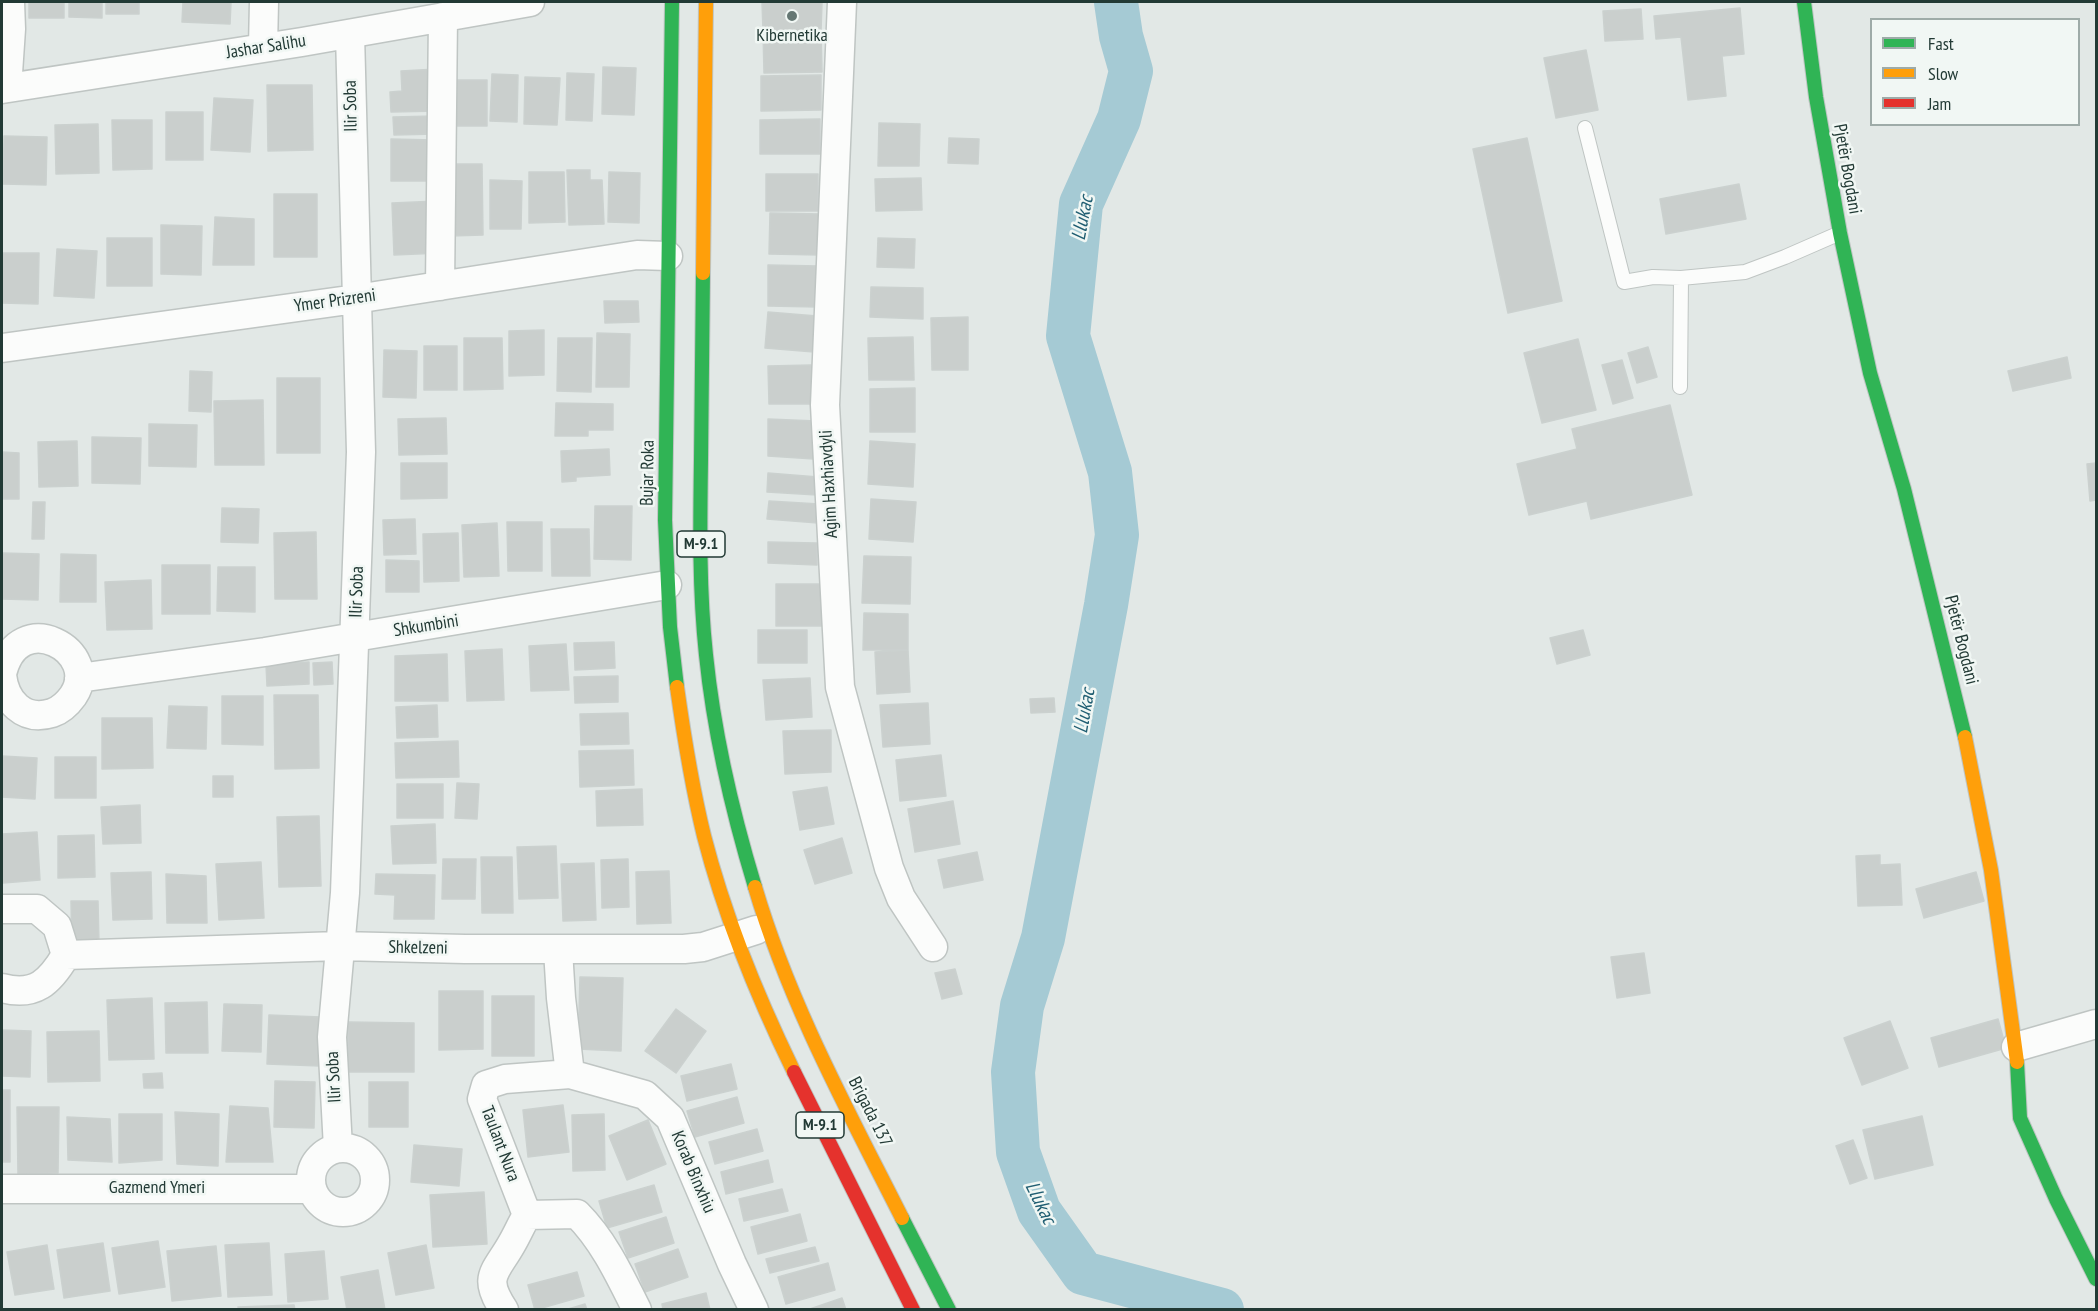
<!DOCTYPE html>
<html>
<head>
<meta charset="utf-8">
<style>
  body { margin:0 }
  #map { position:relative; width:2098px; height:1311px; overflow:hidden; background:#e2e8e6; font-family:"PT Sans Narrow",sans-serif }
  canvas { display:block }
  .frame { position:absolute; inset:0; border:3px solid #223a35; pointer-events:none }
  .legend { position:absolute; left:1870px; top:18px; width:210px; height:108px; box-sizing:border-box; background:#f1f7f4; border:2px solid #9eaba8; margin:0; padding:8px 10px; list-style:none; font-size:18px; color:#223a35 }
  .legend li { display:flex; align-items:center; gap:12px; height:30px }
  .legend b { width:30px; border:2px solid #9eaba8 }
</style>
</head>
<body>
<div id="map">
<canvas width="2098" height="1311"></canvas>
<div class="frame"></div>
<ul class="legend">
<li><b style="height:8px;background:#30b455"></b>Fast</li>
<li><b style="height:8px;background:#ff9f0a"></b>Slow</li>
<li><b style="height:8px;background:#e5322d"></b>Jam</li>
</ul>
</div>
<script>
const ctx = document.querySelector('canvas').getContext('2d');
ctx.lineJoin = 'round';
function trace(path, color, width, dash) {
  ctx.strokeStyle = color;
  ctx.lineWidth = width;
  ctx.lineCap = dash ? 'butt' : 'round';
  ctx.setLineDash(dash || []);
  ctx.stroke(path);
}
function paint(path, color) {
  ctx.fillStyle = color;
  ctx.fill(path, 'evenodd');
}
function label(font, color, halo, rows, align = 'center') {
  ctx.font = font + ' "PT Sans Narrow",sans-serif';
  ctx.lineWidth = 5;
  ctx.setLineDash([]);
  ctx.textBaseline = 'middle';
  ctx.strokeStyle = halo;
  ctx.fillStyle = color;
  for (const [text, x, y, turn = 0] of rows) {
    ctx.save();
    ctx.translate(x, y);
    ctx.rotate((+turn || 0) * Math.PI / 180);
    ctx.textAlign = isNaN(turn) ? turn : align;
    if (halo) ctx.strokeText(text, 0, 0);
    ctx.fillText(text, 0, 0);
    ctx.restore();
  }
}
const river = new Path2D(`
  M1116,2l5,34 10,35 -12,48 -38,85 -13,132 42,136 7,63 -11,70 -63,333 -21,68 -9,66 5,80 21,59 44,62 139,37`);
const building = new Path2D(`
  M29,2h35v16h-35z
  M69,2h33v16l-33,-1z
  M106,2h33v12h-33z
  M183,2h48l-1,22 -48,-2z
  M762,2h60l-1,29h-58z
  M1740,8l4,46 -22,2 4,40 -38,4 -7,-63 -25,2 -2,-23z
  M1641,9l2,30 -38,2 -2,-30z
  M763,31h58l1,41 -58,1z
  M1586,50l12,60 -42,8 -12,-60z
  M603,67l33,1 -2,47 -32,-1z
  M437,69l1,42 -47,1 -1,-20 12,-1 -1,-20z
  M567,73l27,1 -2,47 -26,-1z
  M492,74l26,1 -1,47 -27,-1z
  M821,75v35l-60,1v-35z
  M525,77l35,1 -3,47 -33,-1z
  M451,80h36v46h-36z
  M267,85h45l1,65 -45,1z
  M214,98l39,2 -3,52 -39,-2z
  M166,112h37v48h-37z
  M435,116l1,18 -42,1 -1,-18z
  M820,119v35h-60v-34z
  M112,120h40v49l-39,1z
  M879,123l41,1 -1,42h-41z
  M98,124l1,49 -43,1 -1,-49z
  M4,136l43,1 -1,48 -43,-1z
  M949,138l30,1 -1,25 -30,-1z
  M1527,138l35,163 -54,12 -35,-164z
  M391,139l43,1 -1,41h-42z
  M449,164h33l1,71 -33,1z
  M567,170h23v10h12l2,44 -35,1z
  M529,172h35l1,50 -36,1z
  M609,172l31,1 -1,50 -31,-1z
  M766,174h52v37h-52z
  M921,178l1,32 -46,1 -1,-32z
  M490,180l32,1 -1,48h-31z
  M1739,184l7,35 -80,15 -6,-35z
  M274,194h43v63h-43z
  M438,201l2,52 -46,2 -2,-52z
  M770,213l50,1v41l-51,-1z
  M215,217l39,2v46h-41z
  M161,225l41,1 -1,49 -40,-1z
  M107,238h45v48h-45z
  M878,238l37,1 -1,29 -37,-1z
  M57,249l40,2 -3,47 -40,-2z
  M2,253h37l-1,51 -36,-1z
  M768,265l51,1 -1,41 -50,-1z
  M871,287l52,1v31l-53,-2z
  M604,301h34l1,21 -34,1z
  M768,312l49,4 -3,36 -49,-4z
  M968,317v53h-36l-1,-52z
  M544,330v45l-35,1v-45z
  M597,333l33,1 -1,53h-33z
  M913,337l1,43h-45l-1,-42z
  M464,338h38l1,51 -39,1z
  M558,338h34l-1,54 -34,-1z
  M1578,339l18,71 -54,13 -18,-70z
  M424,346h33v44h-33z
  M1648,347l9,30 -20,6 -9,-30z
  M384,350l33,1 -1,47 -33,-1z
  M2067,357l4,21 -58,13 -5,-20z
  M1622,360l11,38 -20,6 -11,-39z
  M811,365l3,39h-45l-1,-38z
  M190,371l22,1 -1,40 -22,-1z
  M277,378h43v75h-43z
  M915,388v44h-45v-43z
  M263,400l1,65h-49l-1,-64z
  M556,403l57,1v26h-25v6h-33z
  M1670,405l22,90 -101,24 -4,-18 -58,14 -12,-51 60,-15 -5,-20z
  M446,418l1,36 -48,1 -1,-36z
  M768,419l48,2 -2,38 -46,-3z
  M149,424l48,1 -1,42 -47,-1z
  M92,437l49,1 -1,46 -48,-1z
  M77,441l1,45 -39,1 -1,-45z
  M870,441l45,3 -2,43 -45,-3z
  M609,449l1,26 -34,2v4l-14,1 -1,-31z
  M2,452l17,1v46h-17z
  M401,463h46v35l-46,1z
  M2096,463v37l-6,1 -3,-37z
  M768,473l50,4 -1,18 -50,-3z
  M871,499l45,3 -3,40 -44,-3z
  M769,501l50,3 -1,19 -51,-4z
  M33,502h12l-1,37h-12z
  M595,506h37l-1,54 -37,-1z
  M222,508l37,1 -1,34 -37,-1z
  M415,519l1,35 -32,1 -1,-35z
  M507,522h35v49h-34z
  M497,523l2,53 -35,1 -2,-52z
  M551,529h38l1,47h-38z
  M316,532l1,67h-42l-1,-66z
  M458,533l1,48 -35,1 -1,-48z
  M768,542l49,1v22l-49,-2z
  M2,553l37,1 -1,46 -36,-1z
  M61,554l35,1v47h-36z
  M864,556l47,1 -1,47 -48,-1z
  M386,560l33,1v31h-33z
  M162,565h48v49h-48z
  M218,567h37v45l-38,-1z
  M151,580l1,49 -45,1 -2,-48z
  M776,584h46v42h-46z
  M864,613l44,1v36h-45z
  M758,630h49v33h-49z
  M1583,630l7,25 -33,9 -7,-26z
  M614,642l1,26 -40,2 -1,-27z
  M566,644l3,46 -38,1 -2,-45z
  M502,649l2,51 -37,1 -2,-50z
  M908,650l2,42 -33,2 -2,-42z
  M447,654l1,47h-53v-45z
  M309,662v22l-42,2 -1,-22z
  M332,662l1,22 -19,1 -1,-22z
  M618,676v26l-43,1 -1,-26z
  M810,678l2,39 -46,3 -3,-40z
  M274,695h44l1,73 -44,1z
  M222,696h41v49l-41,-1z
  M1054,698l1,14 -24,1 -1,-14z
  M928,703l2,41 -47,3 -3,-42z
  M437,705l1,32 -41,1 -1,-31z
  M169,706l38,1 -1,42 -39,-1z
  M628,713l1,31 -48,1 -1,-31z
  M102,718h50l1,50 -51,1z
  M831,730v42l-46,2 -2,-43z
  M458,741l1,36 -63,1 -1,-35z
  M633,750l1,35 -54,2 -1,-36z
  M941,755l5,41 -46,5 -4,-41z
  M2,756l35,2 -2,41 -33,-2z
  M55,757h41v41h-41z
  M213,776h20v21h-20z
  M457,783l22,1 -2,35 -22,-1z
  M397,784h46v34h-46z
  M827,787l7,37 -34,6 -7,-38z
  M642,789l1,36 -46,1 -1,-35z
  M953,801l7,43 -45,8 -7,-43z
  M140,805l1,38 -38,1 -2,-37z
  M319,816l2,70 -42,1 -2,-70z
  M435,824l1,39 -43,1 -2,-38z
  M37,832l3,48 -37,3 -1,-49z
  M94,835l1,42 -37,1v-42z
  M842,838l10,35 -37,11 -11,-34z
  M556,846l2,52 -39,1 -2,-52z
  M977,852l6,28 -39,8 -6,-28z
  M1880,855v10l20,-1 2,41 -44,1 -2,-50z
  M481,857h31l1,56h-31z
  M443,859h33l-1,40h-33z
  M628,859l1,48 -27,1 -1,-48z
  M261,862l3,56 -45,2 -3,-56z
  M594,863l2,57 -33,1 -2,-57z
  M669,871l2,52 -34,1 -1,-52z
  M151,872l1,47 -39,1 -2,-47z
  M1976,872l8,29 -60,17 -8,-29z
  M166,874l40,2 1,47h-40z
  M376,874l59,1 -1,44h-40l1,-24 -20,-1z
  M71,901h27l1,45 -27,1z
  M1644,953l6,40 -33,5 -6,-41z
  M955,969l7,25 -20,5 -7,-26z
  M580,977l43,1 -2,73 -43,-2z
  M439,991h44v58l-44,1z
  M492,996h42v60h-42z
  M152,998l2,61 -45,1 -2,-60z
  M207,1002l1,51h-42l-1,-50z
  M224,1004l38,1 -1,47 -39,-1z
  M676,1009l30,22 -30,42 -31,-22z
  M269,1015l52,2 -1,49 -53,-2z
  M1998,1019l8,29 -67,19 -8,-29z
  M1890,1021l18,47 -46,17 -18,-47z
  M348,1022l66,1v49h-66z
  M2,1030l29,1 -1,46 -28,-1z
  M99,1031l1,50 -52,1 -1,-50z
  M731,1064l6,25 -50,12 -6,-25z
  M162,1073l1,15h-19l-1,-14z
  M275,1081l40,1 -1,46 -40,-1z
  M369,1082h39v45h-39z
  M2,1090h8v72h-8z
  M737,1097l7,26 -49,14 -8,-26z
  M563,1105l6,47 -41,5 -5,-47z
  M230,1106l38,2 5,54h-47z
  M17,1107h42l-1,66 -40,1z
  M175,1112l44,2 -1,52 -41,-2z
  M119,1114h43v46l-43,3z
  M604,1114l1,56 -32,1 -1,-56z
  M1922,1116l11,49 -58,14 -12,-49z
  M67,1117l43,2 2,43 -44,-2z
  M648,1120l18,44 -39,16 -18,-44z
  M757,1129l6,22 -48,13 -6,-22z
  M1853,1140l14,38 -17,6 -14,-38z
  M414,1145l48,4 -3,37 -48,-4z
  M768,1160l5,22 -47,12 -5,-22z
  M654,1185l8,27 -55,16 -8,-27z
  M782,1189l6,22 -44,10 -5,-22z
  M484,1192l3,52 -54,3 -3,-52z
  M800,1214l7,27 -49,13 -7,-27z
  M666,1217l8,26 -46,15 -9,-26z
  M158,1241l7,46 -46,7 -7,-46z
  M103,1243l7,48 -46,7 -7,-48z
  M269,1243l3,52 -44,2 -3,-52z
  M47,1245l7,44 -39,6 -8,-43z
  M426,1245l8,43 -38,7 -8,-42z
  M216,1246l5,50 -49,5 -5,-50z
  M815,1247l4,14 -49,12 -4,-14z
  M678,1249l10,28 -43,15 -10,-28z
  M324,1251l4,48 -40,3 -3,-48z
  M828,1263l7,27 -49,14 -8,-27z
  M378,1270l7,40h-38l-6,-33z
  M577,1272l7,24 -49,14 -7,-25z
  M706,1293l4,17h-47l-1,-6z
  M842,1298l4,12h-39z
  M585,1304l2,6h-22z
  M294,1305l1,5h-56l-1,-3z`);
const lane = new Path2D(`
  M1585,128l39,154 29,-5 28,1 64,-6 40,-15 55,-24
  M1680,387l1,-109`);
const street = new Path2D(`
  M842,2l-17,403 15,282 49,181 12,30 32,49
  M263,47l1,-45
  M7,88l4,-59 -1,-27
  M2,89l300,-47 228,-40
  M440,286l3,-269
  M2,348l354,-49 281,-44 31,1
  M2,674c16,-70 101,-22 71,22 -5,7 -12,14 -21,17 -29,9 -47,-12 -50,-38
  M79,678l186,-26 402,-67
  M2,909h35l20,17 9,29c-16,27 -31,42 -64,33
  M558,950l3,48 9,76 75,21 25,23 62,146 22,46
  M66,955l273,-9 126,3h219l19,-2 53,-17
  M2016,1047l80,-23
  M311 1180a32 32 0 1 1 64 0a32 32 0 1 1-64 0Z
  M338,1148l-6,-111 13,-144 16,-441 -11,-418
  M2,1189h310
  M527,1215l50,-1c27,27 43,62 60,96
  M504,1310c-22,-33 -9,-37 7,-65 6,-10 10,-20 16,-30l-45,-116 4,-14 19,-6 65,-5`);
const fast = new Path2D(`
  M672,2l-7,518 5,107 7,60
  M1804,2l12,95 24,136 30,140 34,116 61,248
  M703,273c-1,62 -1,124 -2,187 -1,65 -2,130 5,195 8,79 26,156 49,232
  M2017,1062l3,56 36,81 40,80
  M902,1218l47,92`);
const slow = new Path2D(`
  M703,273l3,-271
  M677,687c7,50 15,100 27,149 21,82 53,160 90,236
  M1965,737l26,133 26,192
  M755,887c34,116 93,224 147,331`);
const jam = new Path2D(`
  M794,1072l119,238`);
const markers = [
  [792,16,6,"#657773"]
];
const shields = [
  [701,544,48],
  [820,1125,48]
];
const shieldNames = [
  ["M-9.1",701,544],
  ["M-9.1",820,1125]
];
const poiNames = [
  ["Kibernetika",792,36]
];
const streetNames = [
  ["Jashar Salihu",266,47,-9],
  ["Ilir Soba",351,106,-91],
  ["Pjetër Bogdani",1847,169,80],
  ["Ymer Prizreni",335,301,-8],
  ["Bujar Roka",648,473,-89],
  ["Agim Haxhiavdyli",829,484,-93],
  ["Ilir Soba",357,592,-88],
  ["Shkumbini",426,626,-9],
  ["Pjetër Bogdani",1961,640,76],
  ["Shkelzeni",418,948,1],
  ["Ilir Soba",334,1077,-93],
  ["Brigada 137",870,1112,63],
  ["Taulant Nura",500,1144,69],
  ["Korab Binxhiu",693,1172,67],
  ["Gazmend Ymeri",157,1188]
];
const waterNames = [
  ["Llukac",1083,218,-79],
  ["Llukac",1085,711,-80],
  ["Llukac",1040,1203,64]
];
trace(river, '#a5cad4', 44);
paint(building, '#cacfcd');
trace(building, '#cbd1cf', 1.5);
trace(lane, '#bfc5c3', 16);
trace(street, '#bfc5c3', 31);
trace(fast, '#bfc5c3', 16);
trace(slow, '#bfc5c3', 16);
trace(jam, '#bfc5c3', 16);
trace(lane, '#fbfcfb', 14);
trace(street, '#fbfcfb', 28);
trace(fast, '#30b455', 14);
trace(slow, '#ff9f0a', 14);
trace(jam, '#e5322d', 14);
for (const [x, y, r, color] of markers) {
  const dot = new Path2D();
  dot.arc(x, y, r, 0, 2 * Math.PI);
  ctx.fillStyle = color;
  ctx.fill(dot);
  trace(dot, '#f1f7f4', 2);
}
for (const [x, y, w] of shields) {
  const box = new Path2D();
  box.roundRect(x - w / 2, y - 13, w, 26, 4.5);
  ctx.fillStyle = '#f1f7f4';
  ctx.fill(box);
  trace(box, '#223a35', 1.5);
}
label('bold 16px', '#223a35', null, shieldNames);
label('18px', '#223a35', '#f1f7f4', poiNames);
label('18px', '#223a35', '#f1f7f4', streetNames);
label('italic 20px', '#205e72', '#f1f7f4', waterNames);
</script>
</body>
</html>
